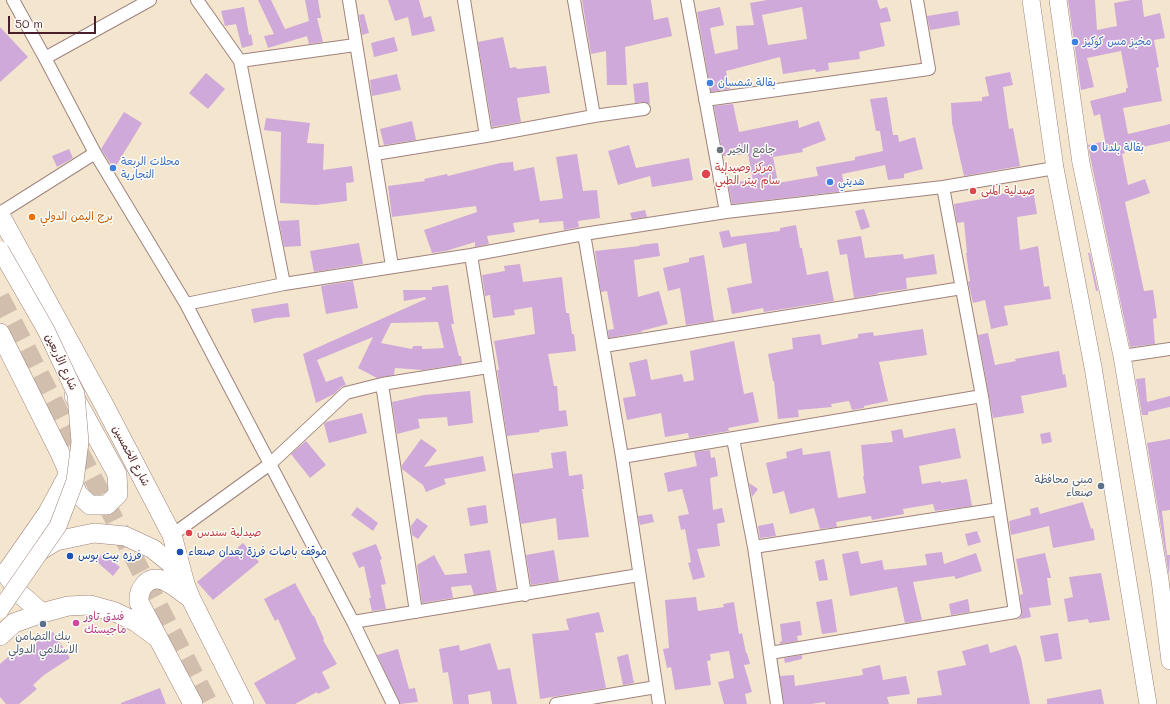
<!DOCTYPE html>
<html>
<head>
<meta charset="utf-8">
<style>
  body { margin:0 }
  #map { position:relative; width:1170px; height:704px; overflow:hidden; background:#f4e6ce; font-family:Mali,sans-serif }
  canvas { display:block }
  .scale { position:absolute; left:8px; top:16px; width:88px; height:18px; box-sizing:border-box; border:2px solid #4a1f2b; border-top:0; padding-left:5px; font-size:12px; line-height:14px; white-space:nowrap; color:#4a1f2b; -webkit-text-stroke:3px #fdfcf7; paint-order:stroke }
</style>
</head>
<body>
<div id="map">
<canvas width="1170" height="704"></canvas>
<div class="scale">50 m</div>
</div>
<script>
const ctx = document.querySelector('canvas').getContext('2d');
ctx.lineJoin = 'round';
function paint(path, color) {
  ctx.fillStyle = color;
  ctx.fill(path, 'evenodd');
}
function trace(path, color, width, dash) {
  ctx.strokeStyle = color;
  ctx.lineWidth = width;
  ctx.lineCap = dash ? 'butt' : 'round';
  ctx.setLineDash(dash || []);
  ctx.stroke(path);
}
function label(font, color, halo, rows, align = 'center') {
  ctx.font = font + ' Mali,"Playpen Sans Arabic",sans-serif';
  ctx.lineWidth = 3;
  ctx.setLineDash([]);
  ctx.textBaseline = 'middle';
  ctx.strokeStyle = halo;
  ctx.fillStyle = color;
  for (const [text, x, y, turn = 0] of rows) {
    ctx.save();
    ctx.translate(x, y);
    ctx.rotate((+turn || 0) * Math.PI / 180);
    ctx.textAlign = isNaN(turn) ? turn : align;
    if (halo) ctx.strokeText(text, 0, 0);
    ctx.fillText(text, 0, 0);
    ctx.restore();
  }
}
const building = new Path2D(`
  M258,0h13l14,29 24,-8 -4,-21h13l3,18h-4l6,24 -14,2 -2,-8 -39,12 -4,-12 10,-2z
  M388,0h31l5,18 7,-2 4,15 -23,5 -4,-19 -13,4z
  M582,0h69l3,20 14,-3 4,19 -47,11 2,38h-20l-1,-34 -15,3z
  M767,0h110l3,9 7,-2 4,14 -11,2 5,23 -26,6 1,7 -32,4 1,7 -13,2 -1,-3 -32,5 -3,-17 -54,14 4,18 -19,3 -14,-80 23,-5 4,18 -14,3 5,26 23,-5 -2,-23 18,-1 -4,-22zM802,7l5,32 -39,6 -6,-30z
  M1068,0h27l2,30 20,-4 -3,-23 17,-3h11l2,17 16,-4 5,25 -11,2 5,27 -3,1 6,33 -39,7 5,26 42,-10v17l-46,10 1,2 -3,1 6,31 17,-6 5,14 -25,9 19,89 9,-1 4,28 -4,1 2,25 -25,3 -39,-186 -3,-16 17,-4 -5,-27 -6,2 -4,-15 36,-9v-4h2l-7,-37 -34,7 7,29 -13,3z
  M244,7l5,28 2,-1 2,11 -11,3 -6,-24 -11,2 -4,-15z
  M958,11l2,14 -30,5 -3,-14z
  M364,14l5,19 -7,2 -3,-20z
  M0,27l28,30 -28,25z
  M394,37l4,14 -24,6 -3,-14z
  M503,37l7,31 6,-1 1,2 29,-3 4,27 -33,5 4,24 -29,5 -14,-85z
  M1010,72l3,13 -10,2 6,42 4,-1 7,38 -56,10 -12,-53 -1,-20 31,-2v-4l7,-1 -4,-19z
  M206,73l19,16 -17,20 -19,-16z
  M397,74l4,16 -29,6 -2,-16z
  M648,82l2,22 -7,-2 -8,1 -2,-19z
  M887,97l6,38h5l1,7 16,-5 8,32 -19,5v4l-16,2 -3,-15 -43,9 3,17 -113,13 -4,-21 25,-3 -5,-26 -25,2 -9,-50 19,-2 6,28 59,-12 1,8 20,-7 7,19 -24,9 1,3 -30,5 5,26 40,-7 -2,-9 39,-7v-3l28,-6 -3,-20h-4l-6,-32z
  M124,112l18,11 -28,46 -13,-20z
  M266,118l44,5 -3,20 17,1 -1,26 29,-4 2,16 -8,1 1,18 -31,4 -36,-2 1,-71 -17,-2z
  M412,121l4,19 -32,5 -4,-16z
  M629,145l7,23 53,-10 4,22 -41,7 -2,-11 -32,9 -10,-34z
  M69,149l4,9 -16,9 -5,-11z
  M577,154l6,37 14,-1 3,28 -22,3 1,6 -15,3 -1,-9 -24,2v-4l-26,4 2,9 -28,4 2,8 -14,3v-5l-29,9 -14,2 -8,-23 53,-18 -1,-6 -84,11 -4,-31 37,-5 -1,-2 23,-5 1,2 52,-13 13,-1 1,9 20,-4 6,34 20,-2 3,-1 -7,-41z
  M1033,189l4,25 -20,3 3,33 18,-4 6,41 5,-1 2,13 -47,7 4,19 -17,4 -6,-29 -12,3 -5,-21 2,-1 -4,-28h1l-3,-31 -7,1 -3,-19 34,-6v-2z
  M864,209l6,18 -9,3 -6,-19z
  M645,210l2,7 -15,2 -2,-6z
  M299,220l2,26 -17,1 -5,-26z
  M796,225l4,23h2l5,27 21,-4 6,30 -70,11 -1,-4 -31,6 -5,-26 25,-5 -6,-40 -23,5 -4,-16 10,-2 2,7 49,-6v-3z
  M861,236l4,22 38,-4 1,5 30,-5 3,20 -31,4 1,11 -30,4 1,1 -24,4 -7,-44 -7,1 -3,-15z
  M359,243l4,21 -49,8 -4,-21z
  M658,243l2,13 -26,4 4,37 21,-6 9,33 -27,7 1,1 -33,6 -1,-8 6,-1 -7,-38 -6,1 -6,-41 45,-5 -1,-1z
  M1088,253h2l8,38h-2z
  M704,255l10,66 -28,4 -6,-37 -12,3 -5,-23 26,-6v-4z
  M520,264l3,18 39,-5 4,36h3l3,21h2l2,17 -28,3 6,32h3l2,25 7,-1 2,16 -29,4 1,2 -33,4 -10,-66h2l-5,-29 41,-7 -3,-27 -18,3 1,5 -22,3 -3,-23 -5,1 -3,-21 23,-4 -1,-5z
  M353,281l5,27 -32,6 -5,-28z
  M448,285l6,39h-3l8,32h2l1,8 -39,6 -28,-2 -1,7 -17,3 -19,-10 15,-31 -56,23 9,22 16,-6 4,9 -5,2 -7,7 -18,9 -13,-49 123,-55 -1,-2 -21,4 -1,-11h29v-3zM438,322l6,26 -22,1v-3h-9l-1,3 -31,-6 10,-20z
  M288,303l2,14 -15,1 -21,5 -3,-14z
  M923,329l4,26 -48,7 9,39 -24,5v2l-12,2 -3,-9 -18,3 1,3 -34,3 1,7 -21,2 -4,-38h-1l-5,-27 25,-5 -1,-11 28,-4 2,11 36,-7v-4l15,-2 1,4z
  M988,333l7,32 21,-4 -1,-2 44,-8 4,24 2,-1 2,13 -46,9 3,17 -31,5 -15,-83z
  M734,341l10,53 9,-2 6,30 -31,6 1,3 -40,7 -1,-5 -23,4 -4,-24 -34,7 -4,-22 13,-2 -7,-33 18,-4 4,21 31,-6 2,8 10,-2 -4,-29z
  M1145,378l2,24 23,-6v11l-22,5v3h-6l-6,-36z
  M470,391l3,32 -25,3 -1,-9 -29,2 2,9 -23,6 -5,-32 32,-7z
  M362,413l5,20 -38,10 -5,-19 2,-2z
  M955,428l6,30 -42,8 3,18 19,-3v2l26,-4 5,27 -37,5 -2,-7 -30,5 1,5 -32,6 -1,-4 -35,6 1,5 -17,2 -6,-21 -24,6 -6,-23 -11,3 -7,-31 21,-5 -1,-6 16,-4 1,7 27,-4 8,47 28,-5 -3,-17h1l-3,-31 32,-3 -2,-11 11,-2 2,9z
  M1050,432l2,10 -10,2 -2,-10z
  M421,439l16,11 -13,17 59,-11 3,15 -42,8 2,5 -20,8 -3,-7 -21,-16v-4z
  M1170,439v71l-8,1 5,44h3l-1,21 -22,-133z
  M306,441l20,24 -16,13 -19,-24z
  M710,450l1,8 4,-1 3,19 -8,2 3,32 9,-2 3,14 -8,2 3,22 -23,3 8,28 -12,3 -5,-17 3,-1 -6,-33 -4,1 -3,-14 11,-2 -7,-25 -14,3 -4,-19 33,-7 -3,-14z
  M566,451l3,25 13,-2 2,15h-2l7,48 -31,3 -2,-22 -35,6 -8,-50 40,-6 -2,-15z
  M749,483l9,6 -6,8z
  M1083,502l8,27 2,-1 2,12 -42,8 -4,-22 -38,9 -2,-14 22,-6 -1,-6 8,-2 2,7z
  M486,505l2,18 -18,3 -3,-18z
  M357,507l21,16 -5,8 -22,-16z
  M652,514l2,8 -14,3 -2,-9z
  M417,518l11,8 -10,13 -6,-4 -1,-9z
  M773,523l3,13 -16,2 -2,-12z
  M977,531l4,11 -13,4 -3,-12z
  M243,543l16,19 -46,38 -16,-18z
  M376,544l6,15 -2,1 6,24 -5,1 5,24 -14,2 -3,-13h2l-7,-32 -5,2 -7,-15z
  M490,550l7,41 -23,4 -3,-10 -20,2 2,11 -31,5 -5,-38 17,-10 11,20 22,-2 -3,-19z
  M554,550l5,31 -28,4 -5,-30z
  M858,551l3,13 21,-4 2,10 43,-5 -2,-11 17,-2 2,12 32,-11 6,18 -26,8 -2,-3 -41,6 9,38 -17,3 -8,-36 -47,9 -8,-42z
  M103,553l17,14 -7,9 -17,-15z
  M1045,553l6,25h-4l4,27 -22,3 2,9 -16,3 5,-2 2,-4 -2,-19 3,-1 -7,-35z
  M824,559l4,21 -9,1 -4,-20z
  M1101,573l9,47 -21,3 -1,-4 -20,3 -4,-23 9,-2 -4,-20z
  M295,583l18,33h1l10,23 -1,1 14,24 -15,8 8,16 -12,6 -1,-2 -22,12h-29l-12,-21 42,-24 -18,-40 -3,2 -11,-22z
  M696,597l2,14 26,-4 -1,-3 11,-2 5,32 3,-1 4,20h1l3,11 -6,1 8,27 -7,2 2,10h-23l-6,-22 16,-4 -5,-27 -19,3 1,6 -4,1 4,24 -36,5 -4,-23 -4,1 -4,-19 6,-1 -4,-48z
  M832,599l5,33 -15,2 -6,-32z
  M968,599l2,13 -19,3 -2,-11z
  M599,612l5,20 -9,1 11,55 -66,11 -8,-65 37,-4 -3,-11z
  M800,621l2,14 -5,1 1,5 -18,3v-2l2,-1 -2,-17z
  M53,632l17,26 -26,17 -11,10 4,4 -18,15h-13l-6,-7v-33l8,-7 3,3 13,-11 1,1z
  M1058,633l4,26 -17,3 -5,-26z
  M490,643l8,27 12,-2 7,36h-25l-2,-13 -22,4 1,9h-16l-5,-32 -5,1 -4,-24 20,-4 1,6z
  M988,644l2,9 26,-8 5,13 9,46h-113v-6l25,-3 -5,-24 29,-6 -4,-14z
  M398,649l11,40 6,-1 3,14 -18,2 -23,-49z
  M628,654l6,29 -11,2 -6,-28z
  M802,655v4l-17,4 -1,-5z
  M880,665l3,15 23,-4 4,18 -23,3 2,7h-64v-2l-14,2h-27l-4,-28 14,-1 1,11 68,-11 -1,-6z
  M160,688l6,16h-45v-1z
  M1101,689l3,15h-57v-5z`);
const primaryTunnel = new Path2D(`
  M0,297l209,407`);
const street = new Path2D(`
  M13,0l32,58 50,95 91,151 167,318 40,82
  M197,0l43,61 44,223
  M349,0l43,266
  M464,0l22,136
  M574,0l20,116
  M687,0l39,212
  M45,58l105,-58
  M240,61l115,-16
  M705,100l224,-31 -12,-69
  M375,154l111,-18 108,-20 50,-7
  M0,213l95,-60
  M584,234l38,223 37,247
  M471,255l54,340
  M186,304l98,-20 187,-29 113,-21 142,-22 217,-25 112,-19
  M604,346l358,-58
  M1122,356l48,-7
  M382,384l34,228
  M733,439l21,108 23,157
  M622,457l360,-61
  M172,535l98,-71 76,-71 36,-9 106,-17
  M754,547l245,-38
  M353,622l286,-47
  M770,653l245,-41 -33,-216 -39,-209
  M556,704l100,-17`);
const secondary = new Path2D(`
  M1031,0l24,168 38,199 55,337
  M1058,0l23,163 41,193 38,224 10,81
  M6,571l41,-59 21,-39 -4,-10`);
const primary = new Path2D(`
  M0,215l103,188 69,132 13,49 6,15 53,105
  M0,333l60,120 18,41 12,11h17l11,-11 -1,-20 -43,-78
  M189,597c-8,-5 -17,-14 -27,-17 -14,-5 -24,9 -23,22l54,102
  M42,613l-23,-20 -14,-21 51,-31 38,-8 31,3 28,13 17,14 11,15
  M0,636l14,-13 28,-10 26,-7 22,-1 25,7 21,10 19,14`);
const secondaryBridge = new Path2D(`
  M0,250l46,80 30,64 4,48 -5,39 -17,45 -58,84`);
const markers = [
  [1075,42,4,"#3f7fe0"],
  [710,83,4,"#3f7fe0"],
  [1094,148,4,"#3f7fe0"],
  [720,150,4,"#6b7280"],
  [113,168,4,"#3f7fe0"],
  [706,174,5,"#e0444e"],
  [830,182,4,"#3f7fe0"],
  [973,191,4,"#e0444e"],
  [32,217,4,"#e8710a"],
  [1101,486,4,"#5c6f8a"],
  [189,533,4,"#e0444e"],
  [180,552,4,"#1a4fb4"],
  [70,556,4,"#1a4fb4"],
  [76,623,4,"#d1479c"],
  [43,624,4,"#5c6f8a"]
];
const shopNames = [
  ["مخبز مس كوكيز",1083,42],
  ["بقالة شمسان",718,83],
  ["بقالة بلدنا",1102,148],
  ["محلات الربعة",121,162],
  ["التجارية",121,175],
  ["هديتي",838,182]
];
const worshipNames = [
  ["جامع الخير",728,150]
];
const healthNames = [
  ["مركز وصيدلية",715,168],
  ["سام بيتر الطبي",715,181],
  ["صيدلية المنى",981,191],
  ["صيدلية سندس",197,533]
];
const foodNames = [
  ["برج اليمن الدولي",40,217]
];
const streetNames = [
  ["شارع الأربعين",61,362,65],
  ["شارع الخمسين",131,456,62]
];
const serviceNames = [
  ["مبنى محافظة",1093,480],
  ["صنعاء",1093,493],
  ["بنك التضامن",43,637,"center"],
  ["الاسلامي الدولي",43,650,"center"]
];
const transitNames = [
  ["موقف باصات فرزة بعدان صنعاء",188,552],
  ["فرزه بيت بوس",78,556]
];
const hotelNames = [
  ["فندق تاور",84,617],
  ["ماجيستك",84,630]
];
paint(building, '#cfa9d9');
trace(primaryTunnel, '#d2bead', 19, [19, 10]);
trace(street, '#9f827c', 14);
trace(secondary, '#9f827c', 18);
trace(primary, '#9f827c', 20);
trace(street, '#fff', 12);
trace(secondary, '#fff', 17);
trace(primary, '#fff', 19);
trace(secondaryBridge, '#9f827c', 18, []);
trace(secondaryBridge, '#fff', 17);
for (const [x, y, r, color] of markers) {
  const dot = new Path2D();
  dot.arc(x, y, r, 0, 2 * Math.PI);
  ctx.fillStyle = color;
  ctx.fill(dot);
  trace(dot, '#fdfcf7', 1.5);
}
label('11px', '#366cbe', '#fdfcf7', shopNames, 'left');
label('11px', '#5b616d', '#fdfcf7', worshipNames, 'left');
label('11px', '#be3a42', '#fdfcf7', healthNames, 'left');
label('11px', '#c56008', '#fdfcf7', foodNames, 'left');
label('11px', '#4a1f2b', '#fdfcf7', streetNames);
label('11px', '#4e5e75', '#fdfcf7', serviceNames, 'right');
label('11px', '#164399', '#fdfcf7', transitNames, 'left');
label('11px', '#b23c85', '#fdfcf7', hotelNames, 'left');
</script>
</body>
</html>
